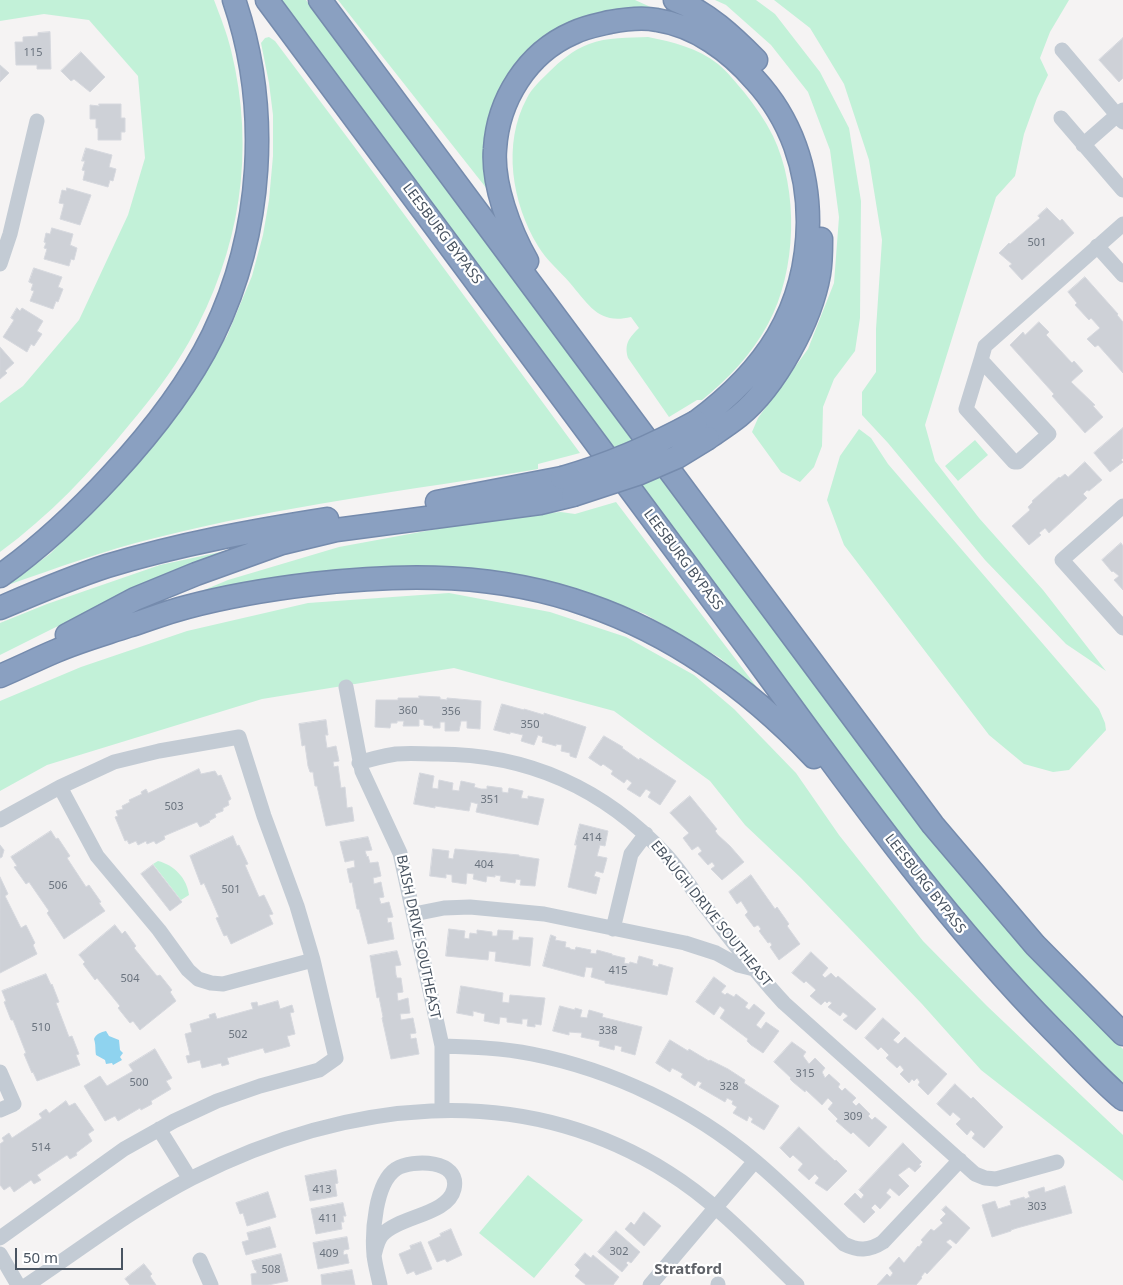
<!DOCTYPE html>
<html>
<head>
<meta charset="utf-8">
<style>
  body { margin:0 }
  #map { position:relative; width:1123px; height:1285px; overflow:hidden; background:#f5f3f3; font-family:"Noto Sans",sans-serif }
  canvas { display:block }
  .scale { position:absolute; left:15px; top:1248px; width:108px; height:22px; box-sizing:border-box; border:2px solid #495461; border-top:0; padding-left:6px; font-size:15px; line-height:18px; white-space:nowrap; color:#495461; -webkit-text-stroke:4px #fff; paint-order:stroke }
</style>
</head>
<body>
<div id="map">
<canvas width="1123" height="1285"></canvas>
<div class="scale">50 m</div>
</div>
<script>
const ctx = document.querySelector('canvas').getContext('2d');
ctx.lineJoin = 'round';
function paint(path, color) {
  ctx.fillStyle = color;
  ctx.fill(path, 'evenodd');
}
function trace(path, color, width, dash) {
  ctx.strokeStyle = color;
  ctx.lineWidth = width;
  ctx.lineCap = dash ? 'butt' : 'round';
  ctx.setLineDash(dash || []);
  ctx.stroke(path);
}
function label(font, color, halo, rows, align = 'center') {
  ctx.font = font + ' "Noto Sans",sans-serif';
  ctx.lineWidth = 4.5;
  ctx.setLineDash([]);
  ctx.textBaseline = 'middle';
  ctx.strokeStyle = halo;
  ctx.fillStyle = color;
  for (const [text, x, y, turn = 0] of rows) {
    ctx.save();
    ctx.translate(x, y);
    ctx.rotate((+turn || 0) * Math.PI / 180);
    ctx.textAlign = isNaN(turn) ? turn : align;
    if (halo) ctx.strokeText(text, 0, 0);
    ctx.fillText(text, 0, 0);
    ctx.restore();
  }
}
const green = new Path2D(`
  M0,0h214c6,16 13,33 17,50 25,102 9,201 -42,292 -17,30 -38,57 -60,83 -38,47 -80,91 -129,127v-149l23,-17 56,-66 49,-105 17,-57 -7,-82 -49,-56 -45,-6 -44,7z
  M276,0h30c152,203 302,409 454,612 114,151 224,308 363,437v35l-53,-50 -57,-59 -97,-116z
  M338,0h297l20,9 -110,29 -60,133 2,18z
  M715,0h41l19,14 45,58 29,56 12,73 -1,117 -5,33 -21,28 -11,28 -1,39 -8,21 -14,15 -19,-10 -29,-40 6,-14 50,-69 26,-66 5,-66 -9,-67 -22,-58 -37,-47 -45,-40z
  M774,0h295l-19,32 -10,26 8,17 -11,23 -13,36 -9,42 -19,21 -71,228 10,36 44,57 64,72 63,81 -40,-27 -81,-84 -97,-117 -26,-28v-23l14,-20v-43l6,-89 -13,-80 -25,-76 -34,-56z
  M269,37l6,4 78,104 227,308 -42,11v5c-127,21 -257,37 -383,69 -50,12 -98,30 -147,47l43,-32 41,-44 90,-103 45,-70 25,-60 11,-41 6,-35 4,-44v-41l-4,-32 -8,-40 4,-5z
  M648,37c25,5 50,11 70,27 10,8 18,19 26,28 11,14 21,28 29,44 26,54 24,135 -5,188 -16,30 -40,55 -66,76h-5l-28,17 -41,-59c-4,-14 1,-20 11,-30l-8,-11c-32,8 -42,-12 -61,-34 -10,-12 -24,-23 -32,-37 -26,-43 -36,-102 -11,-148 5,-10 14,-18 22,-26 11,-11 24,-22 40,-28 18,-7 40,-6 59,-7z
  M859,429l12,9 17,26 211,245 6,14 1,7 -37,40 -16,2 -29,-8 -35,-29 -145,-190 -17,-45 13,-44z
  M975,440l13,15 -30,26 -13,-15z
  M616,502l146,192 -42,-36 -75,-44 -56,-21 -43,-12 -350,14 8,-5 24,-10 111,-33 163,-30 59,-5 14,2z
  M272,541l-134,49 -84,38 -54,27v-32l47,-19 113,-39z
  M449,593l101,19 76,25 68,38 40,34 62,64 43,62 84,106 64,65 136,129v46l-142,-111 -59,-66 -121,-126 -56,-53 -35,-44 -96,-70 -160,-43 -192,31 -215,66 -47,26v-90l81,-34 106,-36 121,-28z
  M158,861c16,4 29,17 31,34l-8,5 -28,-36z
  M528,1175l55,45 -49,58 -55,-45z`);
const water = new Path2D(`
  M106,1031l3,5 10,4 1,10 3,3 -3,4 2,3 -9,5 -1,-2 -6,1 -1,-4 -9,-5c-1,-6 0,-10 -2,-16 2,-5 7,-7 12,-8z`);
const building = new Path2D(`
  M50,32l1,37h-14v-4h-21l-1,-23h8v-5l15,-1v-3z
  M1123,38v40l-4,4 -20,-22z
  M81,52l24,25 -15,15 -16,-13 -3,2 -10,-10z
  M0,65l9,8 -9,9z
  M99,104h22v14h4v14h-4v8h-23v-12h-2v-9h-6v-14l9,1z
  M86,148l26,7 -3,12 7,2 -3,12 -3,-1 -2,7 -25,-7 2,-9 -3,-1 3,-9h-3z
  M67,188l24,7 -11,30 -20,-6 4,-15 -5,-1 3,-13 4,1z
  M1047,208l13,13 2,-2 12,14 -52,47 -13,-14 3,-2 -13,-11 10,-10 1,1 30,-26 -2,-2z
  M52,228l21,6 -3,11 7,3 -3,12 -3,-1 -2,7 -25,-7 3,-10 -3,-1 2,-5 -2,-1 2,-9 4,1z
  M34,268l28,9 -4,10 5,2 -5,13 -2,-1 -3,8 -23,-8 4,-10 -3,-1 2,-6 -4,-2z
  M1085,277l33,37 -1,1 6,7v51l-25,-28 -3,2 -8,-8 13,-11 -9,-10 -2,2 -14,-15 2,-2 -9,-11z
  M17,308l3,3 2,-3 21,13 -6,10 5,3 -8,12 -3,-2 -4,8 -24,-15 11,-17 -3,-2z
  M1039,322l10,10 -3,3 26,28 2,-2 9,10 -12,11 24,23 -2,1 10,11 -18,16 -33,-37 2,-2 -44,-49 13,-13 2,3z
  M0,347l14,16 -9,8 2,2 -7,6z
  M1123,428v30l-2,2 2,2 -13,10 -16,-19z
  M1085,462l17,18 -13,11 -2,-1 -4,4 4,4 -38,35 -4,-5 -6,5 2,2 -12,10 -17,-19 18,-16 -2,-3 5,-5 -1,-1 27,-24 1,1 5,-4 3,3z
  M1121,543l2,3v44l-9,-10 5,-4 -6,-5 -1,1 -10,-12z
  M419,696l21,1v2l7,1v-2l34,3 -1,28 -13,-1v-7h-6l-2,10h-14v-9h-5v6h-7v-2l-9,-1v-5l-5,-1v7h-16l1,-5h-7v2h-6l-1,5 -15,-1 1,-27h22v-2h21z
  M502,704l22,6v-1l20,6v-2l42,14 -10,31 -6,-2v-3l-9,-2 1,-6 -6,-1v2l-14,-4 1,-5 -5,-2 -4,10 -13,-4 2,-6 -13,-3v2l-16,-4z
  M326,720l2,15h-3l2,13 9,-2 3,15 -6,1 1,5 4,-1 3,22 4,-1 2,21 5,-1 2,14 -28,5 -9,-40h-2l-2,-14h-3l-2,-6 -3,-21 -3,1 -3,-22z
  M604,736l19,11 -1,1 17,12 1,-2 36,23 -16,24 -12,-8 3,-5 -5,-3 -6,8 -13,-8 5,-6 -5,-4 -3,4 -13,-9 2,-3 -10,-7 -2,2 -12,-8z
  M199,769l2,5 14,-3 3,5 3,-1 10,24 -3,2 1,4 -6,3v3l-8,3 1,3 -7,4 1,1 -10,5 -3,-5 -33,14 1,3 -9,5 -2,-3 -7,3 -1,-3 -8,4 -2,-4 -7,3 -2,-4 -2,1 -10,-24 3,-1 -2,-5 7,-2 -1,-3 8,-4 -1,-2 13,-6 -1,-2 5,-3 2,4z
  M420,773l14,3 -2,12 6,1 1,-9 14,3 -1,7 7,1 2,-10 14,3 -1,3 7,2h6v-3l15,2v4l6,1 1,-5 14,3 -2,7 7,1v-3l16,3 -6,26 -62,-13 2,-8 -7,-2 -2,9 -34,-5v2l-21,-4z
  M690,796l27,33 -2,2 3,4 12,11 14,16 -22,18 -11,-11 4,-3 -3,-4 -4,3 -10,-11 4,-3 -4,-5 -6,4 -9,-12 6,-5 -19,-20z
  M580,824l28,7 -3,15 -5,-1 -3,11 10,2 -4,15 -7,-2 -2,5 6,2 -4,16 -28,-7 9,-42h-2z
  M51,831l5,8 2,-1 12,18 -3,2 19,29 3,-2 12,17 -2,1 6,8 -41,28 -17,-26 2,-2 -20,-29 -3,2 -12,-17 3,-1 -6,-9z
  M233,836l4,10 2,-1 9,19 -3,1 14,32 5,-2 9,19 -4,1 4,9 -42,20 -4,-9 -3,1 -8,-18 3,-1 -15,-34 -3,2 -11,-29z
  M368,837l4,13 -7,1 2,6 1,-1 2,7 8,-1 3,14 -8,2 1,6 7,-2 3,15 -5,1 2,6 8,-2 4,15 -6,1 1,5 3,-1 3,17 -26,5 -9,-35h-2l-5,-27 -2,1 -3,-14 8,-2 -1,-7 -9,2 -5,-20z
  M0,845l4,5 -2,7 -2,1z
  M433,849l16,2 -1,7 5,1 2,-10 64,6v1l20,3 -4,27 -15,-1 1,-5 -5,-1 -1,4 -15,-2 1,-5 -6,-1v2l-8,-1 -1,6 -13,-3 1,-5 -7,-1 -1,11 -14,-2v-7l-6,-1v4l-16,-2z
  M153,865l29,37 -12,9 -29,-37z
  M751,875l24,34 2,-2 12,17 -2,2 13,18 -21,16 -9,-13 2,-2 -2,-3 -2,1 -9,-12 2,-2 -3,-4 -4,2 -9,-12 3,-3 -7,-11 -4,3 -8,-12z
  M0,877l8,17 -3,2 16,32 5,-3 9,18 -2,2 4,9 -37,19z
  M115,925l7,9 3,-3 11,15 -2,2 23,28 3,-1 12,15 -2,2 6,9 -36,29 -7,-9 -3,2 -12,-15 2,-2 -23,-28 -2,2 -12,-16 2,-2 -6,-7z
  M449,929l16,2 -1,7 5,1 1,-6 7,1v-4l15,2v4h5l1,-6 15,1 -1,9h7v-3l14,1 -3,28 -35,-5 1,-9 -7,-1 -1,9 -42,-4z
  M551,935l5,2 -1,3 11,2 -1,5 5,1v1l5,1 1,-3 15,3 -1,3 6,1 1,-4 15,4v1l13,3 -1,5 5,1 1,-2 7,2 2,-8 14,4 -1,5 6,2 1,-3 14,4 -6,27 -62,-12v-2l-14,-4 2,-9 -7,-1 -2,10 -41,-11z
  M397,951l4,14 -6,1 1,9 1,3h4l2,14 -6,1 1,8 10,-3 1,8 1,7 -10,1 1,6 12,-2 3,15 -6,1 1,5 5,-1 3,16 -28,5 -9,-41 1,-1 -4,-20 -2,1 -7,-42z
  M811,952l17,16 -6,7 3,3 6,-5 5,5 2,-2 38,33 -20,21 -13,-10 5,-4 -5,-4 -3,4 -12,-9 4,-4 -3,-2 -2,2 -2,-2 -4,4 -11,-9 6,-6 -10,-9 -2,2 -12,-10z
  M46,974l5,11 1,-1 7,18 -3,1 13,34 3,-1 7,18 -3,1 4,10 -43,16 -4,-9 -1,1 -8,-19 2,-1 -13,-33h-2l-7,-18 2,-1 -4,-10z
  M714,977l12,9 -5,6 4,3 2,-2 7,4 2,-3 12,9 -3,4 4,3 5,-6 11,9 -9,12 5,4 5,-7 13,9 -16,22 -12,-8 -4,-4 1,-2 -28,-21 5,-8 -5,-4 -6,9 -18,-13z
  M461,986l42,7 -1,9 7,1 1,-8 35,3 -4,27 -6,-1v3l-8,-1 1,-7h-6v5l-15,-2v-4l-7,-1 -1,7 -15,-3 1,-7 -12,-3v5l-16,-3z
  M278,1001l2,8 12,-4 2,7 -4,1 5,21 -8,2 3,10 -25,7 -2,-5 -36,10 2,6 -7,2 -1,-3 -19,5 -2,-8 -12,3 -2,-7 4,-1 -5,-21 7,-2 -2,-8 20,-6 -1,-3 6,-2 2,6 36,-10 -2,-6 6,-1 1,4z
  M560,1006l15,4v-2l7,2 -2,7 7,1 2,-8 14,4 -1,3 40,10 -7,28 -14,-4 1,-4 -7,-2 -1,5 -15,-4 1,-5 -19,-4 1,-4 -13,-1v3l-16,-4z
  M883,1018l17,15 -7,7 5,4 7,-7 42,37 -19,21 -10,-10 2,-3 -3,-4 -3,3 -2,-2 -3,4 -9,-9 4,-4 -4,-5 -3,3 -11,-10 3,-3 -8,-8 -3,3 -13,-12z
  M670,1040l18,11 1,-2 20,12 1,-1 18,9 17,11 -1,3 35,23 -15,24 -13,-8 2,-3 -4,-3 -2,5 -14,-8 4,-6 -5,-3 1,-3 -6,-3 -2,4 -26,-15 3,-4 -4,-2 -3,5 -14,-9 2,-3 -5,-3 -6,-3 -2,4 -14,-9z
  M792,1042l14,10 -3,4 6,8 6,-6 10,10 -3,4 3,6 4,-4 11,10 -2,3 4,4 3,-3 11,10 -4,4 4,4 3,-3 11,11 -2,2 4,4 3,-3 12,10 -18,20 -16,-15 -2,2 -15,-13 2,-2 -10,-10 5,-6 -5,-5 -6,7 -16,-15 -1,2 -12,-10 -3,-3 1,-1 -17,-16z
  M155,1049l17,29 -6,3 5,8 -20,12 1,3 -11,6 -1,-2 -22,13 -3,-5 -10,5 -21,-35 16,-10 7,10 26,-15 -4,-6z
  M955,1084l16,15 2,-2 30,30 -19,21 -12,-10 3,-4 -4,-4 -4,5 -11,-11 5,-5 -8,-7 -3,4 -13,-12z
  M66,1101l3,5 6,-3 19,27 -6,4 4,7 -16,12 1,2 -7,4 -3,-4 -30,20 4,5 -7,4 -3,-4 -17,12 -4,-6 -6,4 -4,-5v-41l4,-3 -2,-3 7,-5 3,5 30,-20 -3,-4 7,-5 3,4z
  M799,1127l36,34 1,-1 11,11 -20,20 -12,-8 4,-5 -4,-4 -6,6 -11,-10 5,-6 -10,-9 -3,3 -10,-10z
  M903,1143l19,19 -3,3 2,1 -6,6 -6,-5 -11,8 11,11 -10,10 -9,-8 -4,5 5,4 -11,12 -5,-5 -4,4 4,4 -11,11 -20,-19 11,-11 6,6 3,-4 -5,-5z
  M336,1170l2,13 -3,1 2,12 -27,5 -5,-25z
  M1065,1186l7,27 -55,15 -6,2v1l-19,6 -10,-32 13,-4 3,8 13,-4 -1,-4 14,-4 1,2 5,-2 -2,-5 16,-5 1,5z
  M268,1192l8,25 -29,9 -4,-13 -3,1 -4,-11z
  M343,1203l3,13h-3l1,6h-3l1,7 -26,5 -5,-25z
  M946,1206l24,22 -14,16 -6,-5 -4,3 6,5 -25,27 -2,-2 -4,5 1,1 -6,7h-39l10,-11 3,3 3,-4 -4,-5 10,-11 5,6 14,-17 1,1 4,-5 -2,-2 10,-11 3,2 9,-8 -3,-3 6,-6 -4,-4z
  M644,1212l17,14 -17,20 -19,-17 6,-7 3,3z
  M270,1227l6,20 -30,8 -4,-13 7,-2 -2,-7z
  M451,1229l11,26 -15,7 -2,-3 -8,3 -9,-20 13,-6 -1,-2z
  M616,1231l24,21 -9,11 -3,-2 -2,2 2,2 -6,7 -24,-20z
  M347,1237l2,12 -5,1 -1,3 1,2 3,-1 2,9 -31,6 -5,-26z
  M421,1242l11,27 -16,6 -2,-4 -7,3 -8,-20 12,-5 -1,-3z
  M585,1253l6,5 2,-3 26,22 -6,8h-27l-11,-9 5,-6 -5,-5z
  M281,1254l7,27 -20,4h-16l-1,-11 6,-1 -1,-3h-1l-3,-9z
  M144,1264l8,10 -2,2 6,9h-26l-5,-6z
  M352,1270l3,15h-33l-1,-10z`);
const minor = new Path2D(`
  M1062,50l61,72
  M1061,118l62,72
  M1083,145l40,-35
  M1097,246l26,29
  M0,264l10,-30 27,-113
  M981,360l68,74 -31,28h-4l-48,-53z
  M981,360l4,-14 138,-122
  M1123,506l-61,54 61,68
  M346,687l16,84 38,82 42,193c30,1 60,2 90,8 81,16 160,54 223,107 31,26 59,55 89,83 14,7 25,7 39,-2l77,-82
  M359,763c12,-4 25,-7 37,-9 14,-1 28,0 42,0 90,0 167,35 228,101 12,13 22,28 32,42 28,36 55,73 86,106l191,171 10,4 11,1 61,-17
  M60,787l37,69 62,74 29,40 10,9 13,4 12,1 90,-24
  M0,820l60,-33 54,-25 45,-11 80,-14 25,79 33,90 16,54 23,98 -17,12 -59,16 -43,15 -43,20 -50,28 -124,89
  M414,914l30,-6 26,-1 74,7 141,29 31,10 22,12 16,4
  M613,929l18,-75 15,-20
  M442,1046v64
  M0,1072l14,32 -14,6
  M159,1129l31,50
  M0,1254l18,31
  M374,1256c2,-8 3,-15 8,-21 17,-19 66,-20 72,-46 7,-30 -42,-30 -58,-20 -21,14 -24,64 -22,86 1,10 4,20 6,30
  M200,1260l11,25
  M27,1285c54,-36 107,-77 165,-107 153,-77 326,-100 477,-5 48,30 87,73 128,112
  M650,1285l105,-124
  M718,1285v-1`);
const highway = new Path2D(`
  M267,0l482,649c96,131 190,265 304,381 23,23 45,48 70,69
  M320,0l613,825 102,120 88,89
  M675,0c32,12 58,37 81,60
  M527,261c-17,-30 -35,-77 -32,-112 3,-49 32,-96 78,-116 12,-6 24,-8 37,-11 16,-3 32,-5 47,-2 39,6 73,31 98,60 36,39 53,89 53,142 -1,89 -43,149 -112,200
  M708,438c10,-7 21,-14 31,-22 37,-30 72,-96 80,-142 2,-11 2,-23 2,-35
  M437,502l125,-24
  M0,576c41,-29 78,-64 112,-101 39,-42 76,-89 101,-140 50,-103 58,-227 21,-335
  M0,608c35,-15 70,-30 107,-42 73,-22 144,-35 220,-47
  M67,635l68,-36 61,-25 86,-31 54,-13 204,-27 33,-8
  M0,676c19,-8 37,-17 56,-25 23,-10 48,-17 72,-25 19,-6 39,-14 59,-19 41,-11 84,-18 126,-23 93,-11 186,-11 275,21 87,30 163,86 226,152`);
const highwayBridge = new Path2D(`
  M562,478c46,-13 92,-33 134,-56
  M573,495l67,-22 37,-16 31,-19`);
const numberNames = [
  ["115",33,53],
  ["501",1037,243],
  ["360",408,711],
  ["356",451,712],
  ["350",530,725],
  ["351",490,800],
  ["503",174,807],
  ["414",592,838],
  ["404",484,865],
  ["506",58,886],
  ["501",231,890],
  ["415",618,971],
  ["504",130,979],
  ["510",41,1028],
  ["338",608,1031],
  ["502",238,1035],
  ["315",805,1074],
  ["500",139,1083],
  ["328",729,1087],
  ["309",853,1117],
  ["514",41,1148],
  ["413",322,1190],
  ["303",1037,1207],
  ["411",328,1219],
  ["302",619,1252],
  ["409",329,1254],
  ["508",271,1270]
];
const streetNames = [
  ["LEESBURG BYPASS",442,234,53],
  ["LEESBURG BYPASS",683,560,53],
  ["LEESBURG BYPASS",925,884,52],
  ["EBAUGH DRIVE SOUTHEAST",711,914,51],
  ["BAISH DRIVE SOUTHEAST",418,937,78]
];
const neighbourhoodNames = [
  ["Stratford",688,1270]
];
paint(green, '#c2f1d8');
paint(water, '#8fd3ef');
paint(building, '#ced1d7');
trace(building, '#d6d8de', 1);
trace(highway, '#758bad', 25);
trace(minor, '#c3cbd4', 15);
trace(highway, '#8aa0c1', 22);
trace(highwayBridge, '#758bad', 25, []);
trace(highwayBridge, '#8aa0c1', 22);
label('11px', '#6a737e', null, numberNames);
label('14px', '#495461', '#fff', streetNames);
label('bold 15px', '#5f6268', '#fff', neighbourhoodNames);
</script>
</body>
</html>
